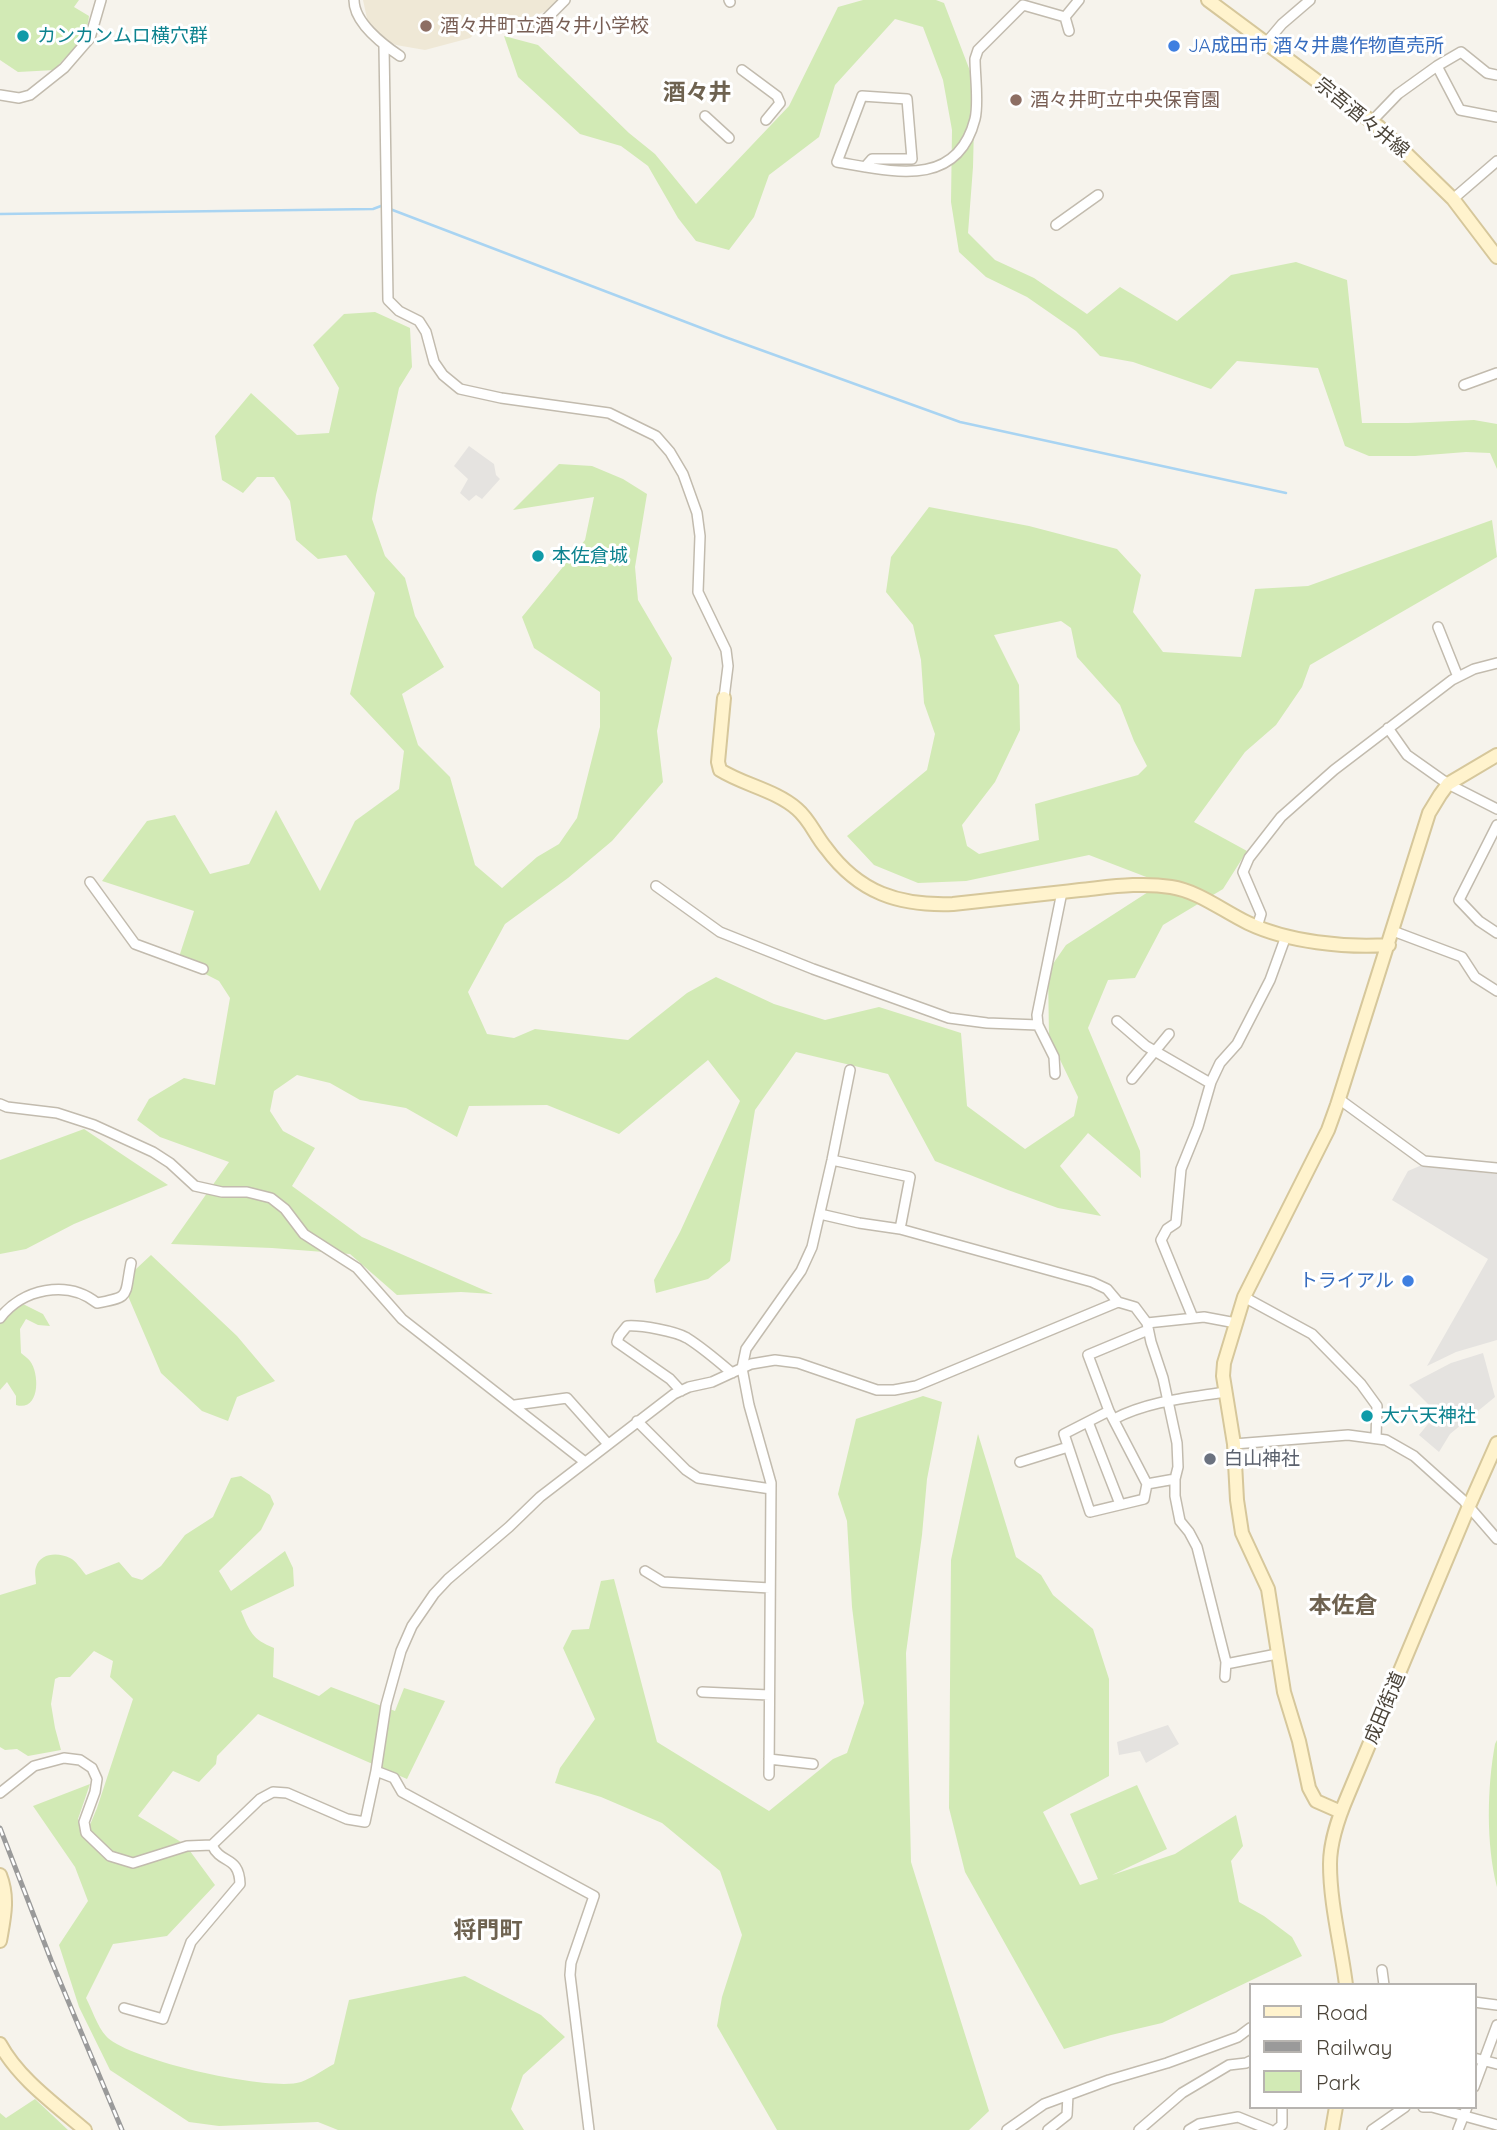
<!DOCTYPE html>
<html>
<head>
<meta charset="utf-8">
<style>
  body { margin:0 }
  #map { position:relative; width:1497px; height:2130px; overflow:hidden; background:#f6f3ec; font-family:Quicksand,sans-serif }
  canvas { display:block }
  .legend { position:absolute; left:1249px; top:1983px; width:228px; height:126px; box-sizing:border-box; background:#fff; border:2px solid #b7b4b0; margin:0; padding:9px 12px; list-style:none; font-size:21px; color:#4b4439 }
  .legend li { display:flex; align-items:center; gap:14px; height:35px }
  .legend b { width:35px; border:2px solid #b7b4b0 }
</style>
</head>
<body>
<div id="map">
<canvas width="1497" height="2130"></canvas>
<ul class="legend">
<li><b style="height:9px;background:#fff3cd"></b>Road</li>
<li><b style="height:9px;background:#9a9a9a"></b>Railway</li>
<li><b style="height:19px;background:#d2eab5"></b>Park</li>
</ul>
</div>
<script>
const ctx = document.querySelector('canvas').getContext('2d');
ctx.lineJoin = 'round';
function paint(path, color) {
  ctx.fillStyle = color;
  ctx.fill(path, 'evenodd');
}
function trace(path, color, width, dash) {
  ctx.strokeStyle = color;
  ctx.lineWidth = width;
  ctx.lineCap = dash ? 'butt' : 'round';
  ctx.setLineDash(dash || []);
  ctx.stroke(path);
}
function label(font, color, halo, rows, align = 'center') {
  ctx.font = font + ' Quicksand,"Noto Sans JP",sans-serif';
  ctx.lineWidth = 6;
  ctx.setLineDash([]);
  ctx.textBaseline = 'middle';
  ctx.strokeStyle = halo;
  ctx.fillStyle = color;
  for (const [text, x, y, turn = 0] of rows) {
    ctx.save();
    ctx.translate(x, y);
    ctx.rotate((+turn || 0) * Math.PI / 180);
    ctx.textAlign = isNaN(turn) ? turn : align;
    if (halo) ctx.strokeText(text, 0, 0);
    ctx.fillText(text, 0, 0);
    ctx.restore();
  }
}
const education = new Path2D(`
  M363,0h195l-9,10 -18,7 -40,1 -21,20 -45,12 -29,-5 -13,-6 -15,-16z`);
const green = new Path2D(`
  M0,0h79l-5,7 15,9c-3,29 -18,32 -34,54l-37,2 -18,-12z
  M863,0h73l8,3 31,81 -2,83 -5,66 27,27 39,18 53,36 33,-27 57,34 54,-46 65,-13 51,18 15,143h46l66,-3 23,4v45l-7,-16 -24,-1 -51,4h-46l-24,-10 -27,-78 -81,-7 -26,28 -78,-27 -33,-6 -24,-25 -49,-34 -41,-20 -27,-25 -8,-50 1,-72 -9,-50 -20,-53 -28,-8 -60,66 -16,52 -50,38 -15,42 -25,33 -33,-9 -18,-23 -30,-52 -27,-20 -41,-12 -62,-57 -14,-41 34,9 91,88 26,21 41,50 93,-98 49,-99z
  M375,312l35,16 2,39 -13,21 -23,107 -4,24 13,37 20,22 10,38 29,51 -42,27 16,51 32,32 25,88 27,23 35,-31 22,-13 18,-26 23,-91v-35l-66,-44 -12,-31 63,-77 9,-43 -81,13 46,-46 33,2 31,13 24,15 -12,73 3,33 34,58 -15,73 6,51 -51,59 -44,37 -63,46 -37,68 19,42 27,4 21,-9 93,11 59,-47 29,-16 58,27 51,16 54,-13 82,26 6,73 58,43 49,-33 4,-19 -29,-60 -1,-66 18,-26 96,-62 -73,-28 -123,26 -48,2 -44,-18 -27,-29 80,-66 8,-36 -11,-31 -3,-43 -8,-35 -27,-33 5,-35 38,-50 100,19 88,23 24,26 -8,37 30,40 78,5 14,-68 53,-3 184,-66 5,37 -187,108 -8,22 -26,38 -31,27 -51,70 53,29 -24,38 -60,36 -28,53 -27,2 -20,48 52,123 1,27 -53,-45 -28,33 41,50 -43,-8 -50,-18 -73,-29 -47,-87 -92,-22 -41,58 -25,151 -22,18 -52,14 -2,-13 26,-48 60,-131 -32,-41 -89,74 -72,-29 -78,1 -12,31 -51,-29 -46,-8 -30,-17 -33,-8 -23,16 -4,20 13,20 32,17 -23,38 70,51 131,57 -32,-2 -64,3 -47,-41 -78,-6 -101,-4 58,-82 -69,-25 -23,-17 12,-21 35,-21 31,7 15,-87 -11,-17 -41,-21 16,-49 -92,-30 45,-60 28,-6 35,59 39,-10 27,-54 44,81 35,-70 44,-32 5,-38 -54,-57 25,-101 -29,-38 -28,4 -22,-19 -6,-39 -16,-24h-17l-14,16 -21,-13 -7,-44 36,-43 46,42 32,-2 10,-45 -26,-43 31,-31zM1061,621l10,7 6,29 43,48 14,36 13,25 -9,9 -103,29 4,36 -60,14 -12,-8 -5,-21 33,-43 25,-52 -1,-45 -25,-50z
  M84,1129l84,56 -94,39 -48,25 -26,5v-94z
  M151,1255l86,81 38,45 -38,16 -9,24 -26,-10 -41,-38 -39,-91z
  M23,1304l20,10 7,12 -12,-1 -12,-6 -6,10 1,24c3,3 7,5 9,8 10,13 10,51 -14,44v-9l-9,-14 -7,8v-67l13,-16z
  M923,1396l19,6 -15,77 -5,56 -16,118 5,209 78,249 -20,19h-192l-60,-104 5,-29 20,-62 -22,-64 -58,-48 -61,-26 -46,-14 5,-15 35,-49 -32,-71 9,-18 17,-1 12,-48 13,-2 43,163 112,69 64,-52 14,-6 17,-50 -12,-96 -5,-86 -9,-27 18,-75z
  M978,1434l38,123 25,18 12,20 40,34 16,50v97l-66,36 37,73 18,-6 -28,-65 67,-29 30,64 -55,26 63,-21 61,-39 7,31 -12,15 8,41 25,14 28,21 10,19 -140,67 -51,12 -47,14 -99,-177 -16,-64 2,-248z
  M241,1476l29,19 4,9 -13,26 -42,41 12,20 54,-40 8,17 1,18 -53,25c9,21 11,28 33,37l-1,29 46,19 12,-9 64,24 9,-23 41,13 -38,78 -149,-65 -41,42 -1,8 -17,18 -26,-11 -35,45 48,29 -52,17 -23,-8 -24,-22 10,-24 36,-109 -23,-22 3,-16 -19,-10 -24,26h-11l-4,2 -4,25 4,24 6,22 -33,6 -11,-7 -12,1 -5,-3v-152l36,-11c0,-6 -2,-12 0,-17 4,-14 22,-15 34,-9 6,3 11,11 16,17l33,-13 13,15 10,3 19,-14 24,-31 28,-18 18,-39z
  M1497,1740v147c-11,-43 -10,-99 -2,-143z
  M90,1784l-12,35 8,16 39,29 62,-17 28,38 -48,51 -54,8 -27,54c6,11 11,28 20,38 21,24 164,56 195,46 11,-4 22,-12 33,-18l15,-64 116,-24 76,39 24,22 -42,38 -12,34 13,21h-186l-20,-8 -99,4 -30,-4 -79,-52 -31,-63 -20,-62 29,-44 -13,-34 -42,-61z
  M35,2099l33,31h-68v-17l6,5z`);
const parking = new Path2D(`
  M469,446l25,18 2,11 4,4 -18,20 -6,-4 -7,6 -9,-8 8,-14 -14,-13z
  M1422,1165l75,9v166l-41,12 -29,14 61,-107 -96,-59 16,-29z
  M1483,1353l12,44 -45,37 -11,18 -20,-17 18,-22 -28,-28 42,-22z
  M1168,1725l11,19 -33,19 -6,-12 -21,4 -2,-13z`);
const stream = new Path2D(`
  M390,209l335,128 235,85 326,71
  M0,214l373,-5 8,-3 3,1`);
const street = new Path2D(`
  M354,0c0,22 28,44 46,56
  M729,0l1,2
  M539,26l26,-26
  M1069,31l-4,-14 14,-17
  M1266,43l16,-19 28,-24
  M384,46l4,254 11,11 20,10 7,11 8,30 9,13 17,14 41,9 108,15 47,23 14,16 13,22 14,39 3,23 -2,56 28,58 2,16 -4,32
  M742,70l35,26 3,7 -14,17
  M1497,75l-10,-2 -26,-21 -24,14 23,44 37,7
  M0,95l19,3 11,-3 34,-27 26,-30 11,-38
  M705,116l24,22
  M1372,121l26,-27 39,-28
  M865,167l7,-8h40l-5,-60 -45,-3 -25,66c54,9 120,28 138,-43 4,-16 0,-43 0,-60l3,-9 45,-45 42,12
  M1453,199l44,-38
  M1056,225l42,-30
  M1464,385l33,-12
  M1438,627l20,50
  M1388,728l19,27 41,29 49,25
  M1497,825l-38,75 20,21 18,12
  M90,882l45,62 68,25
  M656,886l64,46 93,37 136,49 38,5 51,2
  M1257,927l4,-13 -18,-42 6,-14 32,-41 53,-47 118,-90 22,-11 23,-6
  M1393,931l69,26 13,20 22,14
  M1117,1021l29,25 64,37
  M1055,1074l-1,-17 -16,-32 -1,-10 25,-123
  M1132,1079l37,-45
  M1339,1099l85,62 73,7
  M0,1104l7,3 50,6 37,12 59,27 17,11 25,23 27,6h25l24,6 14,11 19,25 53,34 45,51 183,143
  M832,1160l78,17 -10,52
  M820,1214l39,9 41,6 192,53 15,7 11,13
  M1244,1297l68,37 49,50 16,22 -1,32
  M0,1318c22,-29 67,-39 97,-15 35,-6 27,-7 34,-40
  M1193,1318l-32,-78 6,-11 9,-6 5,-54 17,-42 13,-45 9,-19 17,-19 33,-64 16,-44
  M1147,1323l57,-6 32,6
  M681,1391l-11,-12 -53,-37 2,-6 8,-10c14,-1 48,5 60,12 16,10 31,23 45,35
  M515,1405l52,-7 41,46
  M1109,1411l-45,23 26,78 54,-13 3,-15 -38,-73 -21,-56 60,-25
  M1114,1419c35,-18 73,-21 111,-27
  M637,1421l49,49 12,8 73,11
  M1088,1422l32,82
  M1234,1444l114,-9 38,5 28,16 50,45 33,38
  M1020,1462l48,-15
  M1147,1484l28,-5
  M645,1571l18,11 107,6
  M1226,1664l51,-10
  M702,1692l67,3
  M769,1759l44,5
  M376,1771l18,7 8,14 192,104 -23,67 -1,12 19,155
  M769,1775l2,-292 -22,-78 -7,-37 4,-19 55,-78 11,-24 20,-87 18,-90
  M0,1793l34,-27 30,-8 16,2 12,8 5,11 -2,13 -11,30 2,11 24,23 23,7 54,-17 25,-1 48,-46 13,-7 14,1 60,26 18,3 11,-51 10,-66 15,-54 11,-25 22,-32 14,-15 61,-52 31,-30 134,-103 15,-7 23,-5 39,-18 24,-4 23,3 79,27h17l22,-4 202,-84 17,5 12,16 4,19 12,36 14,65 1,24 -3,12v17l5,25 9,11 8,15 29,115 -1,15
  M1382,1970l2,15
  M1474,2002l23,3
  M124,2008l39,11 28,-77 49,-58c-1,-29 -19,-19 -28,-39
  M1474,2058l23,6
  M1474,2087l23,-62
  M1423,2107h9l65,18
  M1007,2130l37,-26 65,-24 58,-17 71,-26 12,-9
  M1048,2130l19,-15 1,-20
  M1139,2130l43,-37 47,-28 17,-2 4,-2
  M1189,2130l10,-6 39,-7 32,13
  M1276,2130l6,-5v-18
  M1372,2130l33,-23
  M1458,2130l9,-23`);
const secondary = new Path2D(`
  M1208,0l171,127 74,72 44,58
  M724,698l-6,64 2,8c24,15 55,20 77,39 13,11 18,26 29,39 33,45 73,58 127,56 43,-5 85,-9 127,-14 30,-3 61,-8 91,-3 27,4 52,24 77,36 40,19 97,25 141,22
  M1341,1812l-25,-11 -7,-13 -10,-47 -15,-49 -16,-103 -26,-56 -5,-33 -3,-56 -11,-68 1,-13 20,-66 84,-167 9,-25 92,-292 11,-18 8,-11 49,-29
  M0,1875c9,23 4,43 0,66
  M1346,1985c-5,-40 -16,-81 -16,-121 0,-24 9,-48 18,-69l121,-289 28,-63
  M0,2044c19,35 55,60 85,86
  M1332,2130l4,-23`);
const rail = new Path2D(`
  M0,1828l51,132 71,170`);
const markers = [
  [426,26,7,"#8d6e63"],
  [23,36,7,"#0f9aa8"],
  [1174,46,7,"#3f7fe0"],
  [1016,100,7,"#8d6e63"],
  [538,556,7,"#0f9aa8"],
  [1408,1281,7,"#3f7fe0"],
  [1367,1416,7,"#0f9aa8"],
  [1210,1459,7,"#6b7280"]
];
const educationNames = [
  ["酒々井町立酒々井小学校",440,26],
  ["酒々井町立中央保育園",1030,100]
];
const cultureNames = [
  ["カンカンムロ横穴群",37,36],
  ["本佐倉城",552,556],
  ["大六天神社",1381,1416]
];
const shopNames = [
  ["JA成田市 酒々井農作物直売所",1188,46],
  ["トライアル",1394,1281,"right"]
];
const streetNames = [
  ["宗吾酒々井線",1362,118,39],
  ["成田街道",1385,1708,-67]
];
const worshipNames = [
  ["白山神社",1224,1459]
];
const quarterNames = [
  ["酒々井",697,93],
  ["本佐倉",1343,1606],
  ["将門町",488,1931]
];
paint(education, '#efe8d6');
paint(green, '#d2eab5');
paint(parking, '#e5e3e0');
trace(stream, '#a9d4f2', 2.5);
trace(street, '#c2bbae', 12);
trace(secondary, '#d6c79b', 16);
trace(street, '#fff', 9);
trace(secondary, '#fff3cd', 12);
trace(rail, '#9a9a9a', 5);
trace(rail, '#fff', 2.5, [8]);
for (const [x, y, r, color] of markers) {
  const dot = new Path2D();
  dot.arc(x, y, r, 0, 2 * Math.PI);
  ctx.fillStyle = color;
  ctx.fill(dot);
  trace(dot, '#fff', 2.5);
}
label('19px', '#785e54', '#fff', educationNames, 'left');
label('19px', '#0d838f', '#fff', cultureNames, 'left');
label('19px', '#366cbe', '#fff', shopNames, 'left');
label('19px', '#4b4439', '#fff', streetNames);
label('19px', '#5b616d', '#fff', worshipNames, 'left');
label('bold 23px', '#6e6250', '#fff', quarterNames);
</script>
</body>
</html>
